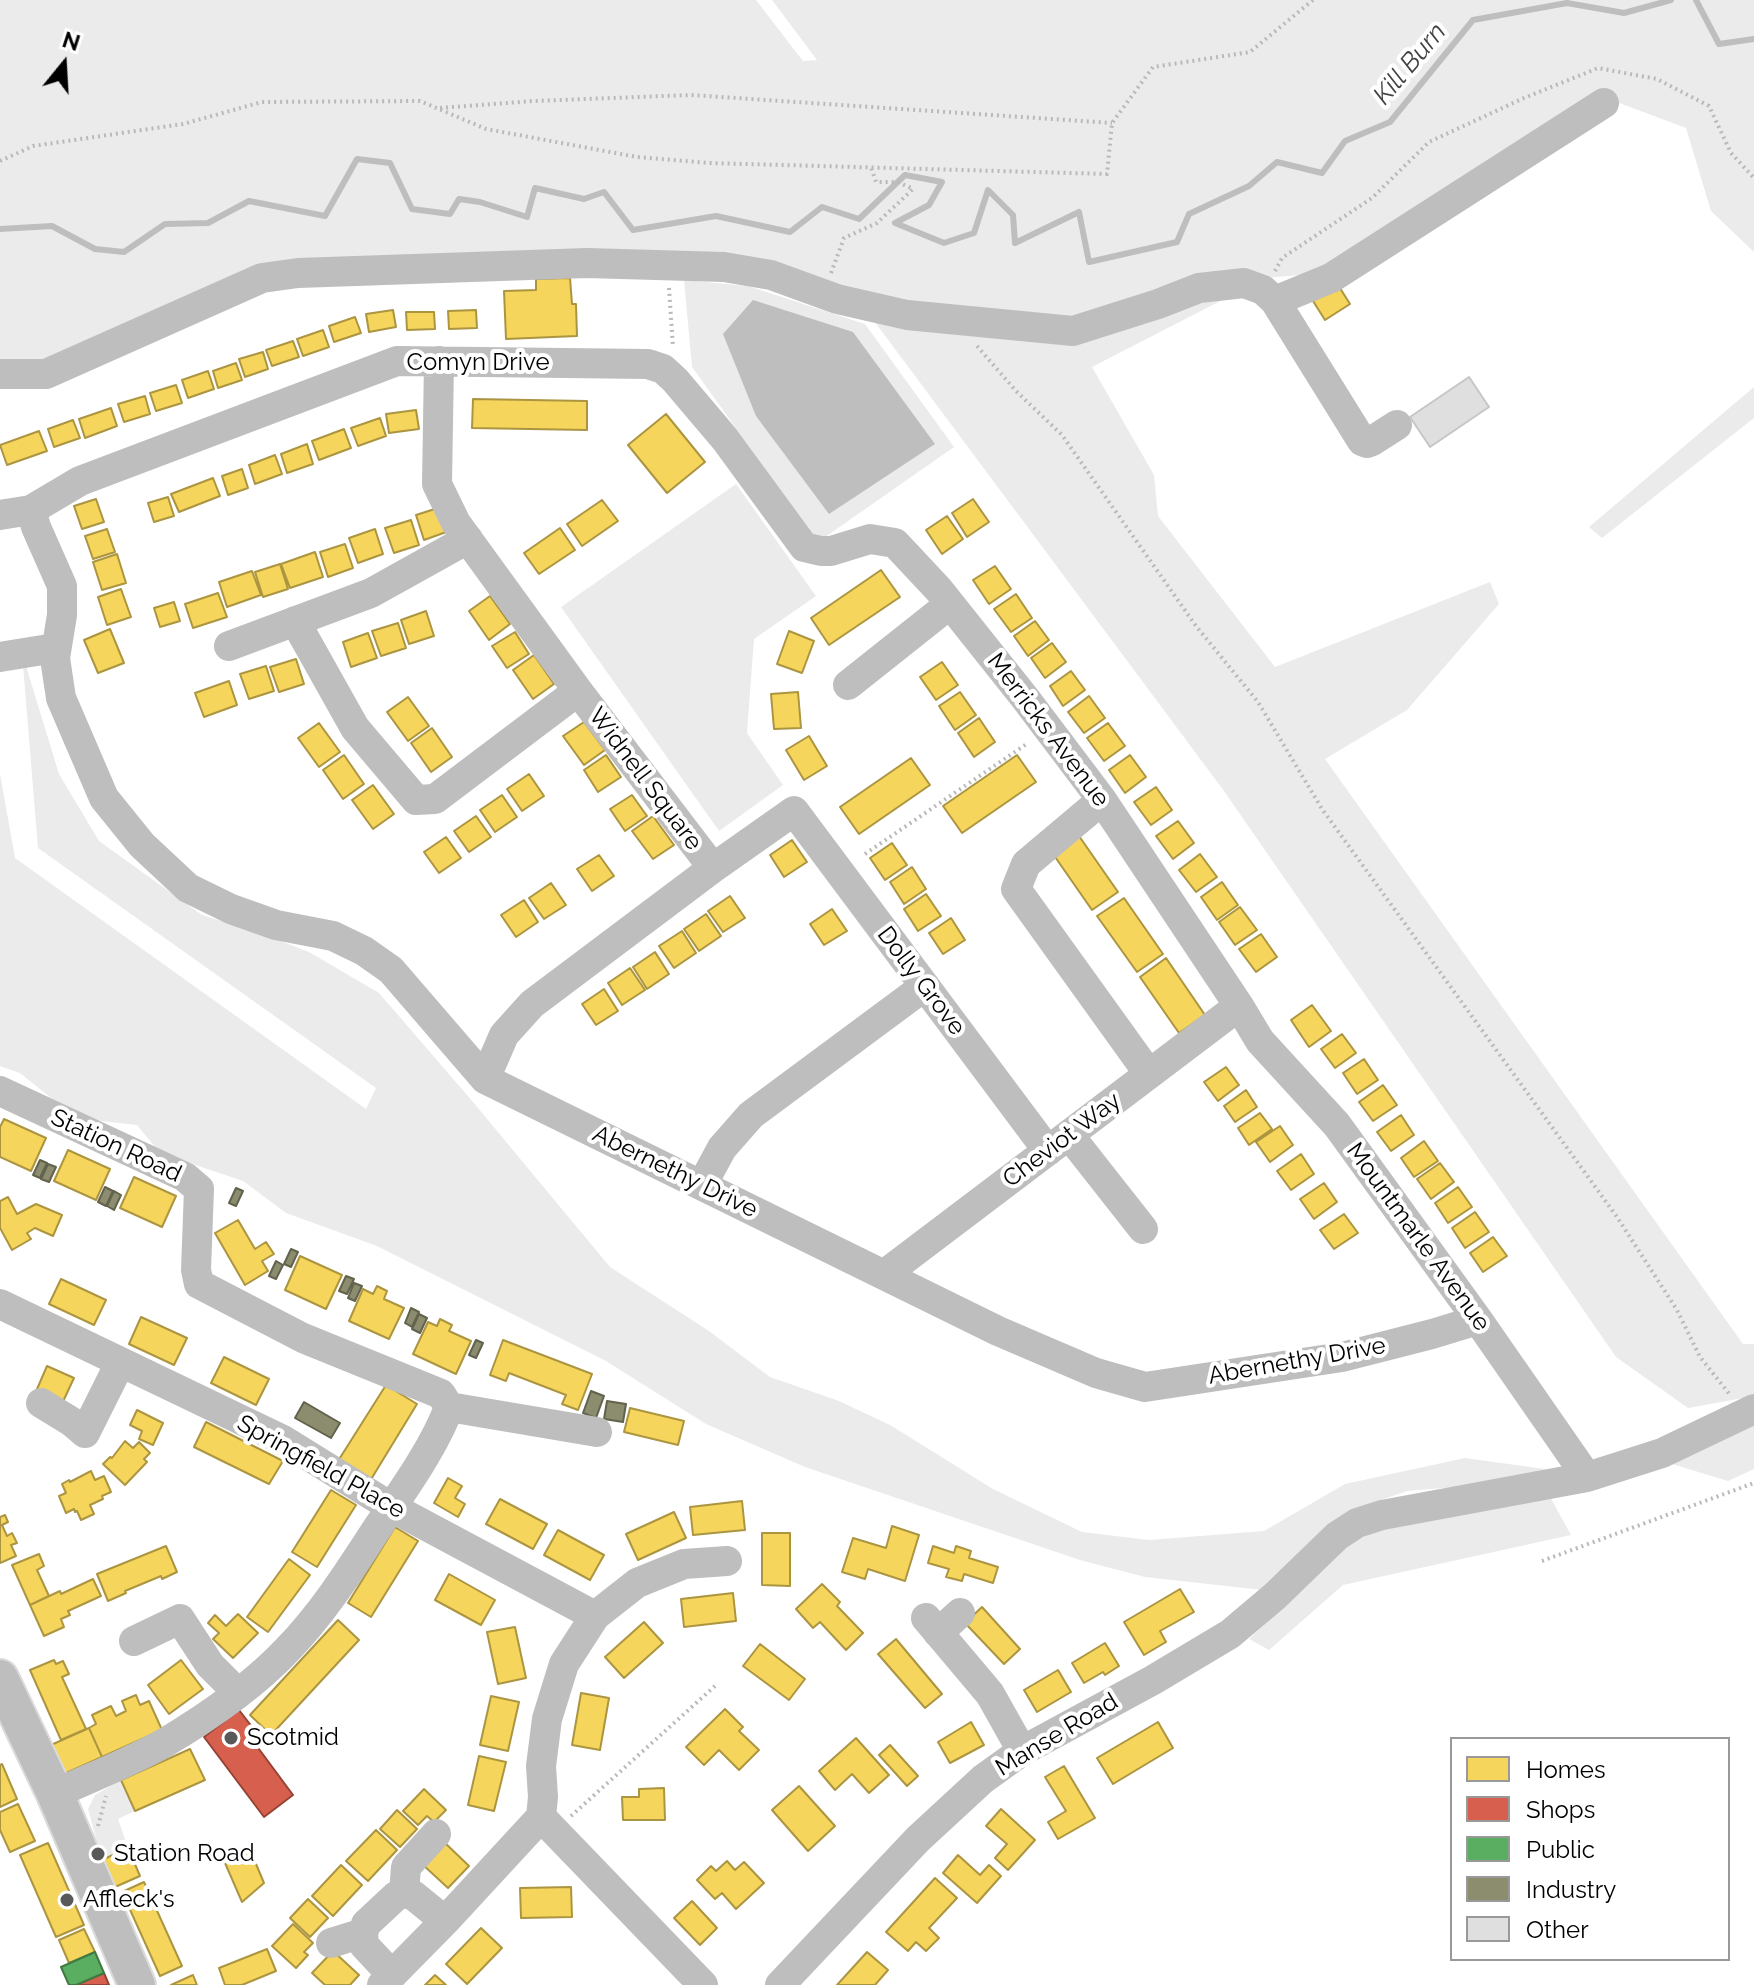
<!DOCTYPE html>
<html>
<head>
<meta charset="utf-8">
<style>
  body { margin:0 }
  #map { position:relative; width:1754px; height:1985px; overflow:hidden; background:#fff; font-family:Raleway,sans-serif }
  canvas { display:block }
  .legend { position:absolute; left:1450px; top:1737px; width:280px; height:224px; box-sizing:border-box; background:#fff; border:2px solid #999; margin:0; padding:10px 14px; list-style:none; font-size:24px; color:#000 }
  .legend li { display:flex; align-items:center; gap:16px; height:40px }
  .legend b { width:40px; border:2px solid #999 }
  .north { position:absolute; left:24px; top:24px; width:80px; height:80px; -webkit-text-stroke:6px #fff; paint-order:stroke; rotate:18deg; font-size:22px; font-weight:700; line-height:32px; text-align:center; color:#000 }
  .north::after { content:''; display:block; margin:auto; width:28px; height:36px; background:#000; clip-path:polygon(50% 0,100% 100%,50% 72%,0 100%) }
</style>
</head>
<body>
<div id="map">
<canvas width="1754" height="1985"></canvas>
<ul class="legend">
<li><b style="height:22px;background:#f6d55c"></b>Homes</li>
<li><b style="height:22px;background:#d6604d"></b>Shops</li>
<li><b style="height:22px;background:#5aae61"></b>Public</li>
<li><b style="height:22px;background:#8c8c6e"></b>Industry</li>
<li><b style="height:22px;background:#dfdfdf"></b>Other</li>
</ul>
<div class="north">N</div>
</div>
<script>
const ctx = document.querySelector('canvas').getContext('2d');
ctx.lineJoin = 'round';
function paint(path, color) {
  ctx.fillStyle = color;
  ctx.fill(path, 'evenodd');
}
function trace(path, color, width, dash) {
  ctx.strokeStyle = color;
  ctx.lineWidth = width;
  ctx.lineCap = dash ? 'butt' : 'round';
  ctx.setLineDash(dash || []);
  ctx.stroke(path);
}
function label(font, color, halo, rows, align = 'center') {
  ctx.font = font + ' Raleway,sans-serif';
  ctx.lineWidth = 8;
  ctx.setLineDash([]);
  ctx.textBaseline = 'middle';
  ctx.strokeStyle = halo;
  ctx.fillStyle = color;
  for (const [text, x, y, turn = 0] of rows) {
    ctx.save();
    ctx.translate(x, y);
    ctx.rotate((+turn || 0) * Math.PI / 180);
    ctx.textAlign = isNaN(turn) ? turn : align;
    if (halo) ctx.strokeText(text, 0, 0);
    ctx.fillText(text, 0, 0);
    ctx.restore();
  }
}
const green = new Path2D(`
  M0,0h756l47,61 14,-1 -45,-60h982v252l-43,-41 -25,-83 -80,-30 -272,174 -69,6 -173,89 62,108 4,41 117,151 215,-85 9,22 -92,106 -82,49 418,585h11v50l-5,3 -61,11 -72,-51 -392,-566 -367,-493 -124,-37 -466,12 -187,81 -80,20z
  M684,280l64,6 117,38 89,123 -136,95 -126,-175z
  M1754,387v31l-152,120 -13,-11z
  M736,484l80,112 -62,43 -7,94 36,52 -64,46 -158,-224z
  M22,653l37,121 40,67 103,74 55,17 52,20 70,41 94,109 137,165 99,64 61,46 69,24 51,24 103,64 89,43 67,8 115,-9 81,-47 120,-26 80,11 -4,11 -134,11 -40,14 -104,85 -118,-13 -65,-17 -275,-93 -99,-43 -100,-63 -229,-115 -91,-33 -43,-32 -83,-28 -23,-28 -61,-7 -56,-45 -20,-7v-292l15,84 351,251 10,-21 -338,-240z
  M1754,1422v47l-26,12 -56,-17z
  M1548,1493l23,42 -228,50 -74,65 -20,-11 100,-95 38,-19z
  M121,1780l14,31 -17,8 10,29 -26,12 -14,-51 7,-14z`);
const water = new Path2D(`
  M753,300l100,32 82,112 -106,70 -73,-98 -33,-82z`);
const homes = new Path2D(`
  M570,278l2,26h4l1,32 -71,3 -2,-48 32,-1v-11z
  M1338,285l12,19 -25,16 -12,-19z
  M393,310l3,17 -27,5 -3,-18z
  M476,310l1,18 -28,1 -1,-18z
  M406,312h28l1,17 -28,1z
  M355,317l6,16 -27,9 -5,-16z
  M323,330l6,17 -26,9 -6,-17z
  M293,341l6,16 -27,9 -6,-16z
  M263,352l5,17 -23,8 -6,-18z
  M236,363l6,17 -24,8 -5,-17z
  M208,371l6,18 -26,9 -6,-18z
  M176,385l6,18 -26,8 -6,-18z
  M145,396l5,18 -26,8 -6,-18z
  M473,399l114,2v29l-115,-2z
  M111,408l6,18 -32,12 -6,-19z
  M416,410l3,19 -30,4 -3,-19z
  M666,414l39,48 -38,31 -39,-48z
  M380,418l6,18 -28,10 -7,-18z
  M73,420l7,18 -26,9 -6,-18z
  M344,429l7,19 -32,12 -7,-19z
  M39,431l8,20 -40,14 -7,-20z
  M307,444l6,20 -26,9 -6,-19z
  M275,455l7,19 -27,10 -6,-19z
  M242,469l6,19 -20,7 -6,-19z
  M213,478l7,18 -41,16 -8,-18z
  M168,497l6,19 -20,6 -6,-19z
  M96,499l8,23 -22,7 -8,-23z
  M973,499l16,23 -22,15 -15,-24z
  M602,500l16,21 -36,25 -15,-22z
  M441,507l8,24 -25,9 -8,-25z
  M947,516l16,23 -21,15 -16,-24z
  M411,520l8,25 -25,8 -9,-25z
  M560,528l15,22 -36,24 -15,-21z
  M107,529l8,23 -22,7 -8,-23z
  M375,529l8,25 -25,9 -9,-25z
  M345,544l8,24 -25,9 -8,-25z
  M315,552l8,25 -33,11 -9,-24z
  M117,554l9,29 -24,7 -9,-28z
  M280,564l8,25 -25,8 -8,-25z
  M995,566l16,23 -22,15 -16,-24z
  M881,570l19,27 -71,48 -18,-27z
  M252,571l9,24 -34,12 -8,-25z
  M121,589l10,28 -24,8 -9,-28z
  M218,593l9,24 -34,11 -8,-24z
  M1016,594l16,24 -21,14 -17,-23z
  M490,596l20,28 -21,16 -20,-29z
  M174,602l6,19 -20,6 -6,-19z
  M426,611l8,25 -25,8 -8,-24z
  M1035,621l14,19 -21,16 -14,-20z
  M398,623l8,25 -25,8 -9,-25z
  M110,629l14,34 -26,10 -14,-33z
  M789,631l25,10 -12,32 -25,-9z
  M515,632l14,22 -22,14 -15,-22z
  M368,633l9,25 -26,9 -8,-25z
  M1052,643l14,19 -21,16 -14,-20z
  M534,655l20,29 -21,15 -20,-29z
  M296,659l8,25 -25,8 -9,-25z
  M942,662l16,23 -22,15 -16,-23z
  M266,666l8,25 -25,8 -9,-25z
  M1071,671l14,19 -22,16 -13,-20z
  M229,681l8,24 -33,12 -9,-24z
  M798,692l3,36 -27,1 -3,-35z
  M960,692l16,23 -21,15 -16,-24z
  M1089,696l16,22 -21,15 -16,-21z
  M408,697l21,29 -21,15 -21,-29z
  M979,718l16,24 -21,15 -16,-24z
  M584,722l21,28 -21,15 -21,-29z
  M319,723l21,29 -21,15 -21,-29z
  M1108,723l17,23 -21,15 -17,-23z
  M432,728l20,29 -21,15 -20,-29z
  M809,736l18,30 -23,14 -18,-30z
  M344,755l20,29 -21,15 -20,-29z
  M606,755l15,22 -23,15 -14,-22z
  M1017,755l19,27 -74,51 -19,-27z
  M1130,755l16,22 -21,16 -16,-23z
  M911,758l19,27 -71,49 -19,-27z
  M529,774l15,22 -22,15 -15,-22z
  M373,785l21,29 -21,15 -21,-29z
  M1156,787l16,23 -21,15 -17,-23z
  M502,795l15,22 -22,15 -15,-22z
  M632,795l15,21 -22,15 -15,-22z
  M476,816l15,21 -22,15 -15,-21z
  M653,816l21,29 -21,14 -21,-28z
  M1178,821l16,22 -21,16 -17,-23z
  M1079,836l39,56 -26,18 -39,-56z
  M446,837l15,21 -22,15 -15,-21z
  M792,840l15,22 -23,15 -14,-22z
  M892,843l15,22 -22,15 -15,-22z
  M1200,854l17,23 -21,15 -17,-22z
  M599,855l15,21 -22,15 -15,-22z
  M912,867l14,22 -22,15 -14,-22z
  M1222,882l16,23 -21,15 -16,-23z
  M551,883l15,22 -22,14 -15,-21z
  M926,894l15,22 -23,15 -14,-22z
  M730,896l15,22 -22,14 -15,-21z
  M1124,898l39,56 -26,18 -40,-56z
  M524,900l14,22 -22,15 -15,-22z
  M1240,907l17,23 -22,15 -16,-23z
  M832,909l15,22 -23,14 -14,-21z
  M706,914l15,22 -22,15 -15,-22z
  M951,918l14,22 -22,14 -14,-21z
  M682,931l14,22 -22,15 -15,-22z
  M1261,934l16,23 -21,15 -17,-23z
  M655,952l14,22 -22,15 -14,-22z
  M1166,958l39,57 -26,18 -39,-56z
  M630,968l15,22 -23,15 -14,-22z
  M604,989l14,22 -22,14 -14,-21z
  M1312,1005l19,26 -22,16 -18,-27z
  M1342,1034l14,19 -21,15 -14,-19z
  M1364,1059l14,21 -21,14 -14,-21z
  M1226,1067l13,18 -21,16 -14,-19z
  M1383,1085l14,20 -24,16 -14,-19z
  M1246,1090l11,17 -22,15 -11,-16z
  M1260,1113l12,16 -23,16 -11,-17z
  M1401,1115l13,20 -23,16 -14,-19z
  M4,1119l42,19 -15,33 -31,-14v-30z
  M1280,1126l13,19 -23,17 -14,-20z
  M1424,1141l14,20 -24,16 -13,-19z
  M68,1150l42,19 -14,31 -42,-19z
  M1301,1154l13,20 -23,16 -14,-19z
  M1440,1163l14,19 -23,17 -14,-20z
  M134,1177l42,19 -14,31 -42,-19z
  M1324,1183l13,19 -23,17 -14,-20z
  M1458,1187l14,20 -24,16 -13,-20z
  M8,1197l9,17 19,-10 26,11 -9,21 -18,-8 -8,5 4,6 -19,11 -12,-22v-27z
  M1475,1212l14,20 -24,16 -13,-20z
  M1344,1214l14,19 -24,16 -14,-19z
  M238,1220l17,29 11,-7 8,12 -12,7 6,10 -23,14 -30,-52z
  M1493,1237l14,19 -24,16 -13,-19z
  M300,1256l42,19 -16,34 -41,-19z
  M61,1279l45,21 -12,25 -45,-21z
  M377,1286l10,5 -3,8 20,9 -15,31 -40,-18 14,-32 10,5z
  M141,1317l46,21 -13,27 -45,-21z
  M440,1319l12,6 -3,6 22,10 -15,33 -43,-20 15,-32 9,4z
  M503,1340l89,34 -14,36 -16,-6 4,-9 -57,-22 -3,8 -16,-6z
  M224,1357l45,22 -13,26 -45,-22z
  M47,1366l27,12 -14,30 -26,-12z
  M386,1385l31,19 -47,77 -32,-20z
  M630,1408l54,13 -6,24 -54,-13z
  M137,1410l26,13 -10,22 -14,-6 3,-8 -12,-6z
  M206,1422l77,39 -14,23 -75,-37z
  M125,1441l8,7 6,-6 11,11 -6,6 3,3 -22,23 -22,-21 7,-7 2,1z
  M91,1471l4,9 9,-4 7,16 -9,4 1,3 -13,6 4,9 -13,6 -4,-9 -2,1 -1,-3 -8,4 -7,-17 7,-3 -4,-9 7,-4 1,2z
  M448,1478l14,8 -7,12 10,6 -7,13 -24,-14z
  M331,1490l25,15 -39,62 -25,-15z
  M500,1499l47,25 -14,25 -47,-25z
  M742,1501l3,29 -52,5 -3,-28z
  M674,1512l12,26 -48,22 -12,-26z
  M5,1515l3,7 -6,3 5,11 5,-3 5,10 -6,2 5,11 -16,7v-46z
  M892,1526l27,9 -14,46 -37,-12 -3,10 -23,-7 11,-34 33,10z
  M395,1527l23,14 -47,76 -23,-14z
  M558,1530l46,25 -14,25 -46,-25z
  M762,1533h28v53l-28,-1z
  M166,1546l11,26 -15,7 -1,-3 -36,15 1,2 -18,8 -11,-27z
  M933,1546l21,7 2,-7 15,5 -2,7 29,9 -5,16 -29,-9 -2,7 -16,-4 3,-8 -21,-6z
  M39,1554l5,12 -7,4 12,26 -19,9 -18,-40z
  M289,1559l21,16 -42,57 -21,-15z
  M449,1574l46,26 -14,25 -46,-25z
  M93,1579l8,17 -33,15 2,4 -9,4 3,8 -20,9 -14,-31 30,-14 1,3z
  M822,1584l18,18 -3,4 26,27 -17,17 -26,-28 -7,6 -17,-19z
  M1180,1589l14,23 -34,19 6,11 -22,13 -20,-33z
  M733,1593l3,28 -52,6 -3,-28z
  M982,1607l38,42 -16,15 -39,-41z
  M238,1614l20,19 -25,25 -20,-19 6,-6 -11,-10 7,-8 11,11z
  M338,1620l21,20 -88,95 -21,-20z
  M644,1622l19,21 -39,35 -19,-21z
  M515,1627l11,51 -28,6 -11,-52z
  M896,1639l46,55 -17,14 -47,-54z
  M1105,1643l14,23 -14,9 -2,-3 -19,11 -12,-20z
  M760,1644l45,35 -16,21 -46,-34z
  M54,1660l2,4 7,-3 6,13 -7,3 24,52 -25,11 -31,-70z
  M181,1660l22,29 -34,25 -21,-29z
  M1058,1670l13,22 -34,20 -13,-22z
  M581,1693l28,5 -9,52 -28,-5z
  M136,1695l4,10 9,-4 13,29 -60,27 -13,-29 7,-4 -4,-9 19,-9 5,10 10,-5 -4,-10z
  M491,1696l28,6 -11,49 -28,-6z
  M725,1709l18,18 -4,4 20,19 -20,20 -20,-20 -15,15 -18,-18z
  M971,1722l13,23 -34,18 -12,-21z
  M1158,1722l15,26 -60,36 -16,-26z
  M89,1728l13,29 -38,17 -13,-29z
  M856,1738l33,37 -20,18 -17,-19 -17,16 -16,-19z
  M890,1745l28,31 -11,10 -28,-31z
  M190,1749l15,31 -70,31 -14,-31z
  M479,1756l27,6 -12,49 -26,-6z
  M2,1764l15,35 -17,8v-42z
  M1064,1766l31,52 -37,21 -10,-17 18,-11 -21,-34z
  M799,1786l36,40 -27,25 -36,-41z
  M664,1788l1,32h-42l-1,-23h17v-8z
  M424,1789l22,21 -12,12 -7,-6 -9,9 -15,-14z
  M18,1804l17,37 -25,11 -10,-22v-18z
  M1001,1809l34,31 -27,30 -13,-12 12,-14 -21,-18z
  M397,1810l20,19 -17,18 -20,-18z
  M376,1830l21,20 -29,31 -22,-20z
  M443,1841l26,25 -21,22 -26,-24z
  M48,1843l36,82 -28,12 -36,-82z
  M128,1848l12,28 -25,11 -13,-27z
  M251,1852l13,31 -22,19 -17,-39z
  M958,1855l22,20 9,-10 12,11 -24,27 -34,-30z
  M727,1861l8,9 9,-8 20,21 -28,26 -14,-16 -7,6 -18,-19 14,-14 5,5z
  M341,1865l21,20 -29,31 -21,-20z
  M935,1878l22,20 -28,30 10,10 -13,13 -10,-9 -8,9 -22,-19z
  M144,1882l38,84 -22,10 -38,-84z
  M571,1887l1,30 -51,1 -1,-30z
  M308,1899l20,19 -18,19 -20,-19z
  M692,1901l25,27 -17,17 -26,-27z
  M293,1924l20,19 -9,9 4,3 -12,13 -24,-22z
  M481,1928l21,20 -35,36 -21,-20z
  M84,1929l11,23 -26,11 -10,-23z
  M267,1949l9,22 -34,14h-17l-6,-17z
  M333,1951l26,24 -9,10h-25l-13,-12z
  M867,1952l21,18 -13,15h-38z
  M193,1975l4,10h-26z
  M435,1975l11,10h-21z`);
const shops = new Path2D(`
  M239,1710l24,31 -7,4 37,50 -29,22 -60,-80z
  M104,1973l5,12h-33z`);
const public = new Path2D(`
  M95,1952l9,21 -28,12h-7l-8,-18z`);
const industry = new Path2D(`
  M40,1160l7,3 -7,15 -7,-3z
  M48,1164l8,3 -7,15 -8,-3z
  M105,1187l8,4 -7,15 -8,-4z
  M236,1188l7,3 -7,15 -7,-3z
  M114,1191l7,4 -7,15 -7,-4z
  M291,1249l7,3 -7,15 -7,-3z
  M276,1261l7,4 -7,14 -7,-3z
  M346,1276l8,3 -7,15 -8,-3z
  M354,1283l8,3 -7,15 -7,-3z
  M411,1308l8,4 -7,15 -7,-4z
  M419,1314l8,4 -7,15 -8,-4z
  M476,1340l7,3 -7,15 -7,-3z
  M591,1391l13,5 -8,22 -13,-5z
  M607,1401l19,3 -3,18 -19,-3z
  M304,1402l36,21 -9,15 -36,-20z`);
const stream = new Path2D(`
  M1696,0l23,44 35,-5
  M0,229l52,-3 43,23 29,3 41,-28 43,-1 41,-22 76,15 32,-57 33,4 22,46 38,5 9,-15 21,3 47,15 8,-29 49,11 20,-7 29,38 83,-14 74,16 32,-25 37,12 46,-44 37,7 -13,23 -34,18 49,20 30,-10 14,-43 25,25 2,28 64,-31 10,50 88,-20 12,-28 60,-28 28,-24 45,11 23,-32 45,-19 83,-102 94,-17 57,10 47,-13`);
const building = new Path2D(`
  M1469,377l20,30 -59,40 -20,-30z`);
const path = new Path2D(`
  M440,108l93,-7 158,-6 421,28
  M0,161l33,-15 150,-22 79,-22 158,-1 66,28 151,28 73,6 397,11 5,-51 41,-56 97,-15 63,-52
  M1275,271l7,-13 90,-60 57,-56 95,-44 74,-30 59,11 52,27 22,47 23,25
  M831,273l13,-35 33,-15 36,-34 -15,-7h-22l-5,-15
  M669,288l4,59
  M977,346l39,45 46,44 134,191 62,76 64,107 295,408 60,93 23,47 31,39
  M865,854l163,-111
  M1542,1561l212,-78
  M571,1816l144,-130
  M98,1826l8,-30`);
const minor = new Path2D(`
  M1275,301l56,-23 273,-175
  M0,374h46l216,-96 36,-5 289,-10 137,4 47,8 66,24 70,16 166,16 85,-27 41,-16 45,-5 19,7 12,11 87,140 5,2 5,-2 25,-16
  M31,510l5,17 26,59v29l-7,43 6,40 43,100 38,47 46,43 43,21 45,16 57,11 31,15 27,19 94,109 513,252 98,42 49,14 197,-30 90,-23 46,-14
  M0,515l31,-5 49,-29 317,-120 251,3 15,5 12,11 50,59 79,108 17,4h10l39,-12 25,4 44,47 86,108 77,102 137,206 21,35 77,84 141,195 109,157
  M295,621l60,107 61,72 19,-1 143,-108 -122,-168 -19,-39 2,-123
  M229,646l142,-53 97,-54
  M0,657l55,-9
  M848,685l102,-81
  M1102,800l-76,64 -10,25 133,185
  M713,868l81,-57 254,340
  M485,1079l19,-44 28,-31 181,-136 -135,-177
  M0,1091l185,86 14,12 -3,81 3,14 104,54 138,56 8,13c-14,39 -47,85 -71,120 -28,43 -55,86 -91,123 -32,34 -81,68 -121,92 -35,20 -74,35 -111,52
  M1069,1135l74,94
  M702,1185l20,-37 29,-33 174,-129
  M885,1274l354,-268
  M0,1304l283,136 108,67 204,109
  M41,1403l31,19 13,11 35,-70
  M449,1407l148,25
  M926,1618l64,76 32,57
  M938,1633l22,-20
  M134,1641l46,-22 30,46 28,28
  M541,1817l162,168
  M404,1893l2,-26 30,-33
  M331,1943l32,-10
  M392,1975l-28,-30 -1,-12 3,-9 30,-28 8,-3 9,2 32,26
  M382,1985l63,-64 96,-104 2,-20 -2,-31 6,-47 17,-55 31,-48 42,-33 47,-19 43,-3
  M780,1985l138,-146 65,-60 39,-28 131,-71 77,-46 45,-38 62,-60 20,-13 25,-8 205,-38 75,-24 92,-44`);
const major = new Path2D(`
  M0,1678l55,116 82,191`);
const markers = [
  [231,1738,8,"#595959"],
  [98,1854,8,"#595959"],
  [67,1900,8,"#595959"]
];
const streetNames = [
  ["Comyn Drive",478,363],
  ["Merricks Avenue",1048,730,53],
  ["Widnell Square",645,779,53],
  ["Dolly Grove",921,981,53],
  ["Cheviot Way",1062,1140,-37],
  ["Station Road",116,1146,25],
  ["Abernethy Drive",675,1172,26],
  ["Mountmarle Avenue",1418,1237,54],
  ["Abernethy Drive",1297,1361,-10],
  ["Springfield Place",321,1467,29],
  ["Manse Road",1057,1735,-31]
];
const poiNames = [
  ["Scotmid",247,1738],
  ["Station Road",114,1854],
  ["Affleck's",83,1900]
];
const waterNames = [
  ["Kill Burn",1410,64,-50]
];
paint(green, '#ebebeb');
paint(water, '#bebebe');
paint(homes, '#f6d55c');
trace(homes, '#ac9540', 2);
paint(shops, '#d6604d');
trace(shops, '#964336', 2);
paint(public, '#5aae61');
trace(public, '#3f7a44', 2);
paint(industry, '#8c8c6e');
trace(industry, '#62624d', 2);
trace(stream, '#bebebe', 6);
paint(building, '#dfdfdf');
trace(building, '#c6c6c6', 2);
trace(major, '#dbdbdb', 40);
trace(path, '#b9b9b9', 4, [2, 4]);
trace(minor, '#bebebe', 30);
trace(major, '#bebebe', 36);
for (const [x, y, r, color] of markers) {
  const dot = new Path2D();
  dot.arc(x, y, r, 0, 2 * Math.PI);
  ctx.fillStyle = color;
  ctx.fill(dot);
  trace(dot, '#fff', 3);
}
label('24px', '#000', '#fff', streetNames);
label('24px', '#000', '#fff', poiNames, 'left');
label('italic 26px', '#434343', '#fff', waterNames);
</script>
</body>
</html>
